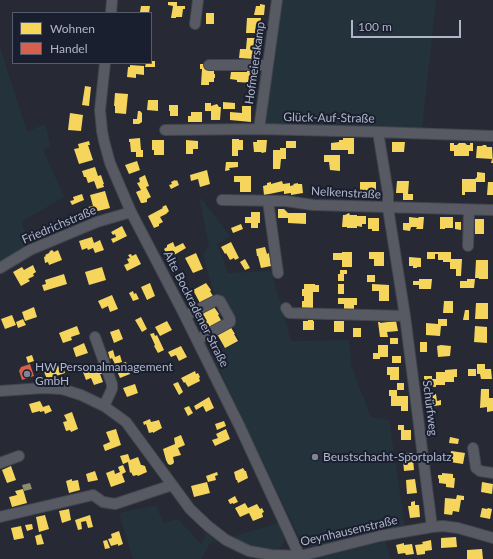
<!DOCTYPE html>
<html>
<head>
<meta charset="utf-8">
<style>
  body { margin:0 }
  #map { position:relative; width:493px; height:559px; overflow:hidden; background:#272a35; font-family:Lato,sans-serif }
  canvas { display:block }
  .legend { position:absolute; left:12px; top:12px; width:140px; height:52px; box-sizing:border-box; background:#1a1f30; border:1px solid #565b6c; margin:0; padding:5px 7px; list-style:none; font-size:12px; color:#b0b5c7 }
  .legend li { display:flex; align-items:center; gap:8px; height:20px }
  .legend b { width:20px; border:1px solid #565b6c }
  .scale { position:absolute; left:351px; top:20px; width:110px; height:18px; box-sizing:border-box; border:2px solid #b0b5c7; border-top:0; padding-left:5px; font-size:12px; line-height:14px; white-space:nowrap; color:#b0b5c7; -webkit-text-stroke:3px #1a1f30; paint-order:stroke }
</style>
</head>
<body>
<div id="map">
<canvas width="493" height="559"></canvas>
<ul class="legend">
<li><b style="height:11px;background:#f6d55c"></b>Wohnen</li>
<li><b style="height:11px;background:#d6604d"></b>Handel</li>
</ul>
<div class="scale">100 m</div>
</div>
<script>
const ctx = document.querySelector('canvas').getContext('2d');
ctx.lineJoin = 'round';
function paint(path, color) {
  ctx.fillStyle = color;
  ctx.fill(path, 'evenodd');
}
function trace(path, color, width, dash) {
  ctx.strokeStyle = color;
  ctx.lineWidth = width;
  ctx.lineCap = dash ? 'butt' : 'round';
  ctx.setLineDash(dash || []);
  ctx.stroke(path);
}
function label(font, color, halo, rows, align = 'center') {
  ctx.font = font + ' Lato,sans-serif';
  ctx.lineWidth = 4;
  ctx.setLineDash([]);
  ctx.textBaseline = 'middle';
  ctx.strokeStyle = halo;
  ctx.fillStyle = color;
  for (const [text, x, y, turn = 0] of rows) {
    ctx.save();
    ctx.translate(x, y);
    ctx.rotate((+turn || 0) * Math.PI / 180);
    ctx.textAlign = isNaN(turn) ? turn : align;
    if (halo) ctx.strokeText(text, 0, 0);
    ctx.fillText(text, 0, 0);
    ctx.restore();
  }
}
const green = new Path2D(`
  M281,0h155l-14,129 -159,-3z
  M0,47l27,85 18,-8 6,23 -8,3 21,47 -43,25 8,24 -29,17z
  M199,196l31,40 -13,8 11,29 43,-2 20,70 58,-1 2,26 20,51 18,3 16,107 -92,20 -7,-3 -8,-9 -86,-181 28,-14 -28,-53 -9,-33 6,-8z
  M156,505l7,18 15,-4 23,25c4,-4 5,-7 3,-13l14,12 -6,-1 -3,3 -8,14h-68l-14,-46z
  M279,523l6,16c-2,4 -3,8 -8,10 -11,3 -36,-8 -46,-12z
  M385,541l6,18h-78z`);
const homes = new Path2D(`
  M168,2h9v4h8v3h-2l-1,8h-6v1h-5l2,-12 -5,-1z
  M260,4l5,1 -1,10h-10l2,-9h4z
  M141,6h9l-1,7h-10l1,-1z
  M206,13h8v11h-8z
  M247,18h14l-1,7 -4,-1 -1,9h-9z
  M247,38h8v5l4,1v9l-4,-1 -1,7 -15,-1 1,-9h6z
  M151,61h4v6h-10l1,-4h5z
  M200,64h10l4,4v6h1v4h-1v4h-5v3h-8l1,-16h-2z
  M130,65l14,1v9l-8,-1v4l-9,-1 1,-10h2z
  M247,69h7l-1,6h2v5h-2v3l-16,-1v-2l-7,-1 1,-7h16z
  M85,86l6,1 -2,19 -7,-1z
  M115,93l13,1 -2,20 -11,-1v-7h-1z
  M148,100h10v11l-11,-1z
  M223,102l12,1v6h-12z
  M205,103h6v3l6,-2 2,3h2l-1,13h-9v-9h-6z
  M169,105h9v11h-8v-5h-1z
  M242,106h9v16l-21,-2v-8l12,1z
  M138,111h2l2,2v9l-3,2h-6v-5h4z
  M191,112h11v10h-14v-6h3z
  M70,113l13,2 -2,16 -13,-1z
  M140,138l1,12h2v7h-7v-5h-5l-1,-10h-1v-3z
  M343,138h11v16h-6v-4h-17v-7l8,-1v-2h4z
  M232,139h7v1h4v10h-5v6h-6z
  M152,140h12v15h-10v-5h-2z
  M186,140l12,1v8h-5v5h-7z
  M257,140h10l-1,12 -4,1 -1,-1h-7l-1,-10h4z
  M89,141l1,4h-2l5,15 -14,4 -5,-15 5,-1 -1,-4z
  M286,141h10v7h-10v11h-5l-1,10h-7v-19h7v-2h6z
  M392,142h13l-1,10h-12z
  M450,143h4v2h3l2,-2h6l2,2h3v-2h3v8h-4v5h-15v-5h-4z
  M483,145h3l1,2h5l1,16h-2l1,-4 -16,-1 1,-12h5z
  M324,155h16v16l-10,-1 -1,-8h-5z
  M137,161l3,9 -11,4 -4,-9z
  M226,162h12v5l-9,1 1,2 -5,1z
  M95,167l3,9 3,-1 3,9h-1l1,3 -7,2 -3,-8 -6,2 -2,-6h-2l-2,-6z
  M207,170l3,14 -10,3 -2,-8 -7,2 -1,-6z
  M477,172l8,1v9h-9v10h-11v3h-3v-16h13l2,-2z
  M145,175l4,11 -3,1 5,10 -4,2v3l-4,1h-2l-5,-11 5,-2 -4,-7 3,-1 -1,-4z
  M234,176h17v16h-11v-10h-6z
  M175,180l1,1 1,-1 2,5 -8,4 -2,-4 3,-1 -1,-2z
  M282,181l1,3 7,-1v3l4,-1 -1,-1 5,-1v1h4l1,9 -12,2v-2l-7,1v-3l-20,4 -1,-9 4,-1v-2l4,-1v2z
  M397,181h12l-1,13h5v6h-10v-7h-7z
  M360,182h16v12l-12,-1 1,-2h-5z
  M488,182h5v13h-6z
  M105,191l5,17 -20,5 -2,-6 5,-1 -3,-11z
  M82,194l2,6 -12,5 -2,-4 4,-1 -1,-3z
  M166,205l3,6 -3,3 -6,3 3,5 -4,2v2l-5,2 -6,-12 15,-8 -1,-1z
  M278,209h6l4,4h18v11l-18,-1v-5h-10z
  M251,212h9v11h-2v5h-7v-5h-6v-6h6z
  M349,213l1,2h7v1h9v8h-4v3l-5,-1v2h-10v-1h-5l1,-12h2z
  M409,217l9,1 1,-1h5l-1,12h-7l1,-2h-6l-1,4 -7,-1v-7h6z
  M440,217h13v11h-8v1h-5z
  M368,218h11v13h-7v-2h-4z
  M475,219h9v15h-9z
  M455,222h6v8l-6,-1z
  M241,224l2,5 -10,4 -2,-5z
  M122,226l5,10 -14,7 -2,-4 5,-2 -1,-3 -2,1 -2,-3z
  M92,237l2,6 6,-3 4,10 -9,3 -2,-5 -5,2 -1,-2 -5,2 -3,-9z
  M173,242l2,5 8,-4 3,5 -17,10 -5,-9 3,-2v-2z
  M231,242l8,16 -4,2 -1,-2 -4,2 -4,-7 -1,1 -4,-7z
  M265,247l2,7 2,-1 2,13 -10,2 -3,-12h-1l-1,-7z
  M52,250l2,2 4,-2 4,10 -13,5 -1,-3 -3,1 -1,-6 2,-1 -1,-1 4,-2 1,-2z
  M342,252h10v15h-10v-7h-9v-7h9z
  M369,252h15v14h-10v-7h-5z
  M427,252h24v7h11l-1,17h-5v-7h-6v-7h-7v-2h-5v-6h-3v5h-8z
  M196,253l7,16 -10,4 -8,-15z
  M131,254l1,2 4,-2 5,10 -14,7 -3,-6 5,-2 -2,-4 3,-1 -2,-3z
  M409,257l12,1v9h-4v1h-4v-2h-4z
  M245,259l5,9 -5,2 -5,-8z
  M476,260h12v19h-9v-1h-4z
  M33,265l3,7 -3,2 1,2 -6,3 2,2 -9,5 -8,-14 9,-5 2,3z
  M102,267l4,13 -17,5 -4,-13z
  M340,270h7v4h-3v7h-6v-7h2z
  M64,274l3,10 -23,7 -2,-6 4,-1 -1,-4z
  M367,275h8v7h-8z
  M419,279h13l-1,10h-12v-4h-6v-4h6z
  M467,279h8l-1,9h-14v-7h7z
  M150,283l5,13 -8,4 -6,-13z
  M206,283l5,7 -1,1 4,7 -13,7 -8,-15z
  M304,284h11v1h4v7h-6v16h-11v-7h2v-5h-2v-7h2z
  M338,284h6v10h-6z
  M372,284l17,1v16h-10v-10h-7z
  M133,291l1,3 2,-1 3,6 -6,2 -4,-8z
  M112,295l6,14 -8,3 -2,-6 -6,3 -4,-8z
  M338,298h19v7h-3v4h-10v-5h-6z
  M444,301h9v12h-10z
  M476,303h12v16h-13z
  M34,307l3,10 -12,4 -3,-9z
  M214,307l5,7 -1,1 4,7 -13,7 -8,-15z
  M465,310h4v10h-6z
  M12,315l4,10 -11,4 -4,-10z
  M141,317l6,12 -5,3 -7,-12z
  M23,319l3,6 -8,3 -2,-6z
  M438,319h9v7h-6l-1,10 -14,-1v-12l12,1z
  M308,320h5v1h1v9h-11v-9h5z
  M167,321l5,9 -12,6 -5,-9z
  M334,321h10v11h-10z
  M396,321l2,10 -11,1 1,5h-8l-2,-15h2v1z
  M77,326l3,8 -9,3 1,3 -9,3 -4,-10z
  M230,326l5,8h-1l4,7 -13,7 -8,-14z
  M475,326l12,1v16l-13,-1z
  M353,328h8v9h-8z
  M119,329l4,10 -9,4 -4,-11z
  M154,333l1,3 2,-1 7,15 -6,3 -4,-7 1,-1 -5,-11z
  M390,338h8v6h-8z
  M420,342h7v10h-7z
  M84,343l4,10 -12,4 -3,-9z
  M378,345h10v12h-8v2h-7v-6h5z
  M441,345l10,1 -1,10 -12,1 -1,-11z
  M181,346l6,11 -8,4 -3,-6 -5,2 -3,-5z
  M113,350l2,7 5,-2 2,7 -7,2 -3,-6 -2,1 -2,-7z
  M32,355l2,6 -6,2 -2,-6z
  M392,356h9v7h-9z
  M57,362l2,6 4,-1 2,6 -18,6 -3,-7 2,-1 -1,-4z
  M126,362l4,12 -10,4 -5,-12z
  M477,364h8v5h6l1,10h-11l-1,-5h-3z
  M97,367l1,4 2,-1 2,4h-2l3,8 -9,3 -3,-7 -5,2 -3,-8z
  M387,367h12v13h-9v-5h-3z
  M457,369v8h-3v5h-9v3h-9v2l-12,-1v-10h8v3h4v-7h9v-2z
  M468,369h8v7h-8z
  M195,371l1,3 2,-1 2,4 -1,1 1,3 -12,6 -3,-5 -1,1 -3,-5z
  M178,382l5,10 -4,3 -6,-11z
  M397,383h7v7h-7z
  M135,384l3,9 -11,4 -4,-9z
  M481,389h8v9h4v13l-6,1v-5l-7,1z
  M389,390h8v6h11v15h-7v-5h-10v-10h-2z
  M436,394l1,7 4,-1v5l-13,2 -2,-11z
  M209,397l5,11 -8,4 -3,-6 -7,4 -2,-4z
  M40,401l3,6 6,-2 3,6 -7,3 -1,-3 -4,1v-1l-8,2 -3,-9z
  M189,406l4,7 -5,3 -4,-8z
  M72,412l6,17 -7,3 -1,-2 -4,1 -3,-9 4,-1 -3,-6z
  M150,419l1,3 8,-2 3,8 -9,5v-1l-4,1 -3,-9 -2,1 -1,-3z
  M224,421l2,5 -9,4 -2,-6z
  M398,425h6v5h7v10h-10v-10h-3z
  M116,429l5,16 -16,6 -2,-6 7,-3 -4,-10z
  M226,429l4,10 -15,7 -3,-6 6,-2 -2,-4z
  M181,435l4,10 -7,3 3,7 -8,2 1,5 -1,2 -3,1 -2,-1 -2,-4 -3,-11 12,-5 -1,-6z
  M450,437l9,2 -1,5 -9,-1z
  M451,451l14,2 -2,11 -13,-2z
  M403,453h10v4h-10z
  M128,454l2,6 8,-3 3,8h1l3,1 2,6 -9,4 -1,-1 -4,1 -2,-4 -1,1 -2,-11 -5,2 -3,-8z
  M413,459l1,11 -10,1 -1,-11z
  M123,465l3,7 -4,2 3,8 -14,5 -5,-14 8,-3 1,4 5,-2 -2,-5z
  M11,466l5,14 -9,3 -5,-13z
  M243,468l2,3h1l2,7 -10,5 -1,-3h-1l-2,-8z
  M95,471l3,9 -10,2 -2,-8z
  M217,472l1,3 -3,1 1,4 -8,2 -2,-6z
  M442,473l11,1v4h2l-1,10 -8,-1v-3l-7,-1v-4l-1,-1v-3h4z
  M72,479v2l6,-1 2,10 -11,3 -3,-12z
  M415,479l2,14 -10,1 -1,-14z
  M207,482l3,11 -16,4 -3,-11z
  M482,482l11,2 -1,10 -11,-2z
  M23,489l4,14 -15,4 -3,-10 8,-2 -2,-4z
  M457,495l7,1v4h-3l-2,12 -6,-1 -1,4 -8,-1 1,-16 11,1z
  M235,496l3,6 -5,2v-1l-3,1 -2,-4z
  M415,501v4h4l1,12 -10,1 -2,-12h3v-4z
  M245,503l3,5 9,-4 3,5 2,-1 2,4 -2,1 1,4 -10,4 -4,-8 -9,4 -5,-9z
  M482,508l5,1 1,-1 4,1 -2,10 -10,-2z
  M69,509l2,11 -9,3 -3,-12z
  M45,515l4,14 -10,3 -3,-15z
  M90,515l3,12 -5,1 -2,-7 -5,1 1,7 -4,1 -3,-10z
  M32,524l1,5 -6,2 -2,-6z
  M21,526l3,12 -10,2 -3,-12z
  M119,531l4,13 -5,2v-2l-7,2 -3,-7 4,-1 -1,-4z
  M41,534l3,10 -7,1 -2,-9z
  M456,537l1,10 -16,1v-10z
  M107,540l3,8 -5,1 -2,-8z
  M431,540l1,10 -7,1v3l-8,1 -2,-10 8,-1 -1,-2z
  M404,543v2l8,-1 2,10 -8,1 -1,-2 -7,1 -2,-9z
  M482,549l1,10h-16v-9z`);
const shops = new Path2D(`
  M30,364l4,12 -12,4 -3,-9 2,-4z`);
const industry = new Path2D(`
  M30,483l2,6 -8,2 -2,-6z`);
const minor = new Path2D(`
  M111,13l1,-13
  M195,24l3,-24
  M105,63l-5,47 2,21 2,10 6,22 21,49 52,100 57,115 61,132
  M209,65h59
  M259,129l18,-129
  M165,130l94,-1 119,3 115,4
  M378,132l10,61v15l17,108 27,211
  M222,200l64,1 27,4 180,5
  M268,201l10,72
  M468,246l1,-36
  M0,268l30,-18 67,-28 34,-10
  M286,308l3,5 116,3
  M185,316l32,-16 3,1 10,18v3l-33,18
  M95,337l17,47v5l-8,17
  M0,391l43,-3 19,1 19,6 23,11 22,16 64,87 18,17 18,14 23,11 22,4 29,1 80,-20 52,-9 11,-1 15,2 35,10
  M473,448l3,20 4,3 13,2
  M0,463l19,-7
  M0,517l93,-22 10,7 12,2 57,-19`);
const markers = [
  [27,374,4,"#808494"],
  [315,457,4,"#808494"]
];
const streetNames = [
  ["Hofmeierskamp",255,63,-82],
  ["Glück-Auf-Straße",329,118,1],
  ["Nelkenstraße",346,193,3],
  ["Friedrichstraße",59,225,-23],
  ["Alte Bockradener Straße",196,309,63],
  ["Schürfweg",430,408,83],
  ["Oeynhausenstraße",349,531,-13]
];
const poiNames = [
  ["HW Personalmanagement",35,367],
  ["GmbH",35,381],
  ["Beustschacht-Sportplatz",323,457]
];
paint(green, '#24333b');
paint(homes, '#f6d55c');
paint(shops, '#d6604d');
paint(industry, '#8c8c6e');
trace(minor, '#43464e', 12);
trace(minor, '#575a63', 10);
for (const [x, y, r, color] of markers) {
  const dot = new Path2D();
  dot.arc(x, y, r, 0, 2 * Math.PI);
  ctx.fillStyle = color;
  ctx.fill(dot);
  trace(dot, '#1a1f30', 1.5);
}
label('12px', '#b0b5c7', '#1a1f30', streetNames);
label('12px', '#b0b5c7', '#1a1f30', poiNames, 'left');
</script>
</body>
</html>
